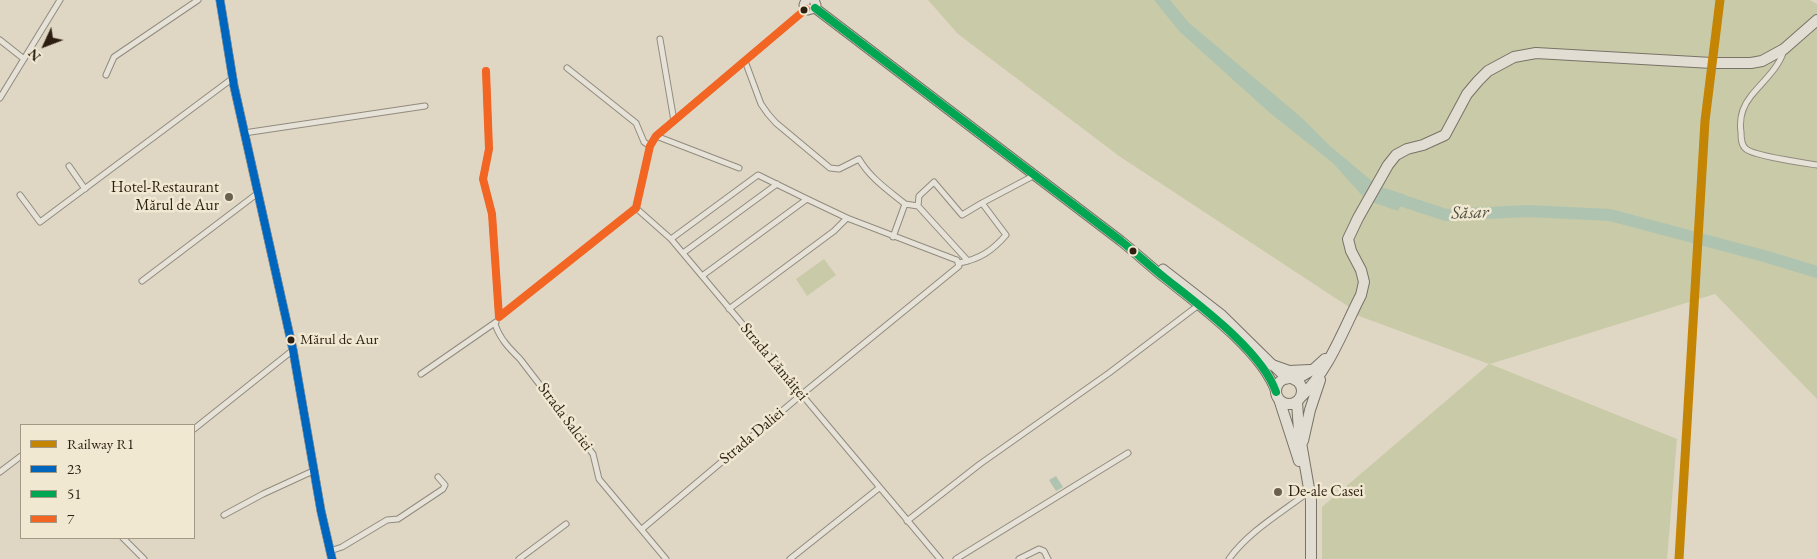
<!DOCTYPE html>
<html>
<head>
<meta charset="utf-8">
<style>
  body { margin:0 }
  #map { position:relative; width:1817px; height:559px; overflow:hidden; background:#dfd7c4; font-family:"EB Garamond",serif }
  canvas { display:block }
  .legend { position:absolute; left:20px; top:424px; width:175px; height:115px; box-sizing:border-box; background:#f1e8d2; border:1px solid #a39785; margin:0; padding:6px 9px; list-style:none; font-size:15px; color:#2d1e12 }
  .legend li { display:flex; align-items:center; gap:10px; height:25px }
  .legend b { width:25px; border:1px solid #a39785 }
  .north { position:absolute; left:20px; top:20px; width:50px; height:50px; -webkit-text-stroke:4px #f1e8d2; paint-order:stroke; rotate:227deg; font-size:14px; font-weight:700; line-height:20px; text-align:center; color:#2d1e12 }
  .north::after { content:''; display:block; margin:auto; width:18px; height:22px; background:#2d1e12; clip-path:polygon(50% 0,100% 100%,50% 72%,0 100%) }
</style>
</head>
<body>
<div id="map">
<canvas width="1817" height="559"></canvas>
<ul class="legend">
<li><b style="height:6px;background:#c48404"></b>Railway R1</li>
<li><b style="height:6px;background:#0065bd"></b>23</li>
<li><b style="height:6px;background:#00a651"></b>51</li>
<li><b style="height:6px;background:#f26522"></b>7</li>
</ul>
<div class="north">N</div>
</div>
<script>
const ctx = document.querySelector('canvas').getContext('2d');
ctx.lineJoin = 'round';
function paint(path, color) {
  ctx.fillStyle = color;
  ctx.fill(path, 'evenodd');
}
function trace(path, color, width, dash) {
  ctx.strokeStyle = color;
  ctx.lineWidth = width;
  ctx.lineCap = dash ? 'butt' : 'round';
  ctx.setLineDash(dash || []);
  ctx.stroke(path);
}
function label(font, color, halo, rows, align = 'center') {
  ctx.font = font + ' "EB Garamond",serif';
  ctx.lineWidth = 5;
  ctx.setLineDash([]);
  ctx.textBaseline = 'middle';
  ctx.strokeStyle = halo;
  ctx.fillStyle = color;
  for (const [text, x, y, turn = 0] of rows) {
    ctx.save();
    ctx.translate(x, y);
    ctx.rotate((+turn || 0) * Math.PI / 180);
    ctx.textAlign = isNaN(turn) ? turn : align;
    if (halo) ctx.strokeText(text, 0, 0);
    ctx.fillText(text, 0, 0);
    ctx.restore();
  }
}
const green = new Path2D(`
  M928,0h882l7,4v395l-102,-105 -225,70 187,75 -10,120h-345v-52l167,-143 -138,-51 -2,-6 -230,-151 -161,-122z
  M824,259l12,16 -29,21 -11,-17z`);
const water = new Path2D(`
  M1154,0h16l18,22 114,96 28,28 48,40 28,9 -8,16 -32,-11 -33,-37 -63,-50 -91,-82z
  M1056,476l7,11 -7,4 -7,-11z`);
const river = new Path2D(`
  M1388,196l58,19 82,-4 82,4 154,41 53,16`);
const street = new Path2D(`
  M660,39l14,82
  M0,40l24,19
  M1784,50c-5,18 -21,31 -33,46 -8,10 -12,23 -10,36 0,6 0,13 5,17 8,7 58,14 71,16
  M745,61l16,43 7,10 8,9 54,45 9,1 20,-10c11,19 29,31 46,45l-12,33
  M567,68l69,55 8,19 6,4
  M486,71l3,78 -6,30 9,35 7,103 137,-109 14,-62 6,-10 150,-127
  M106,75l8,-18 84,-57
  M0,98l60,-98
  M244,133l181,-27
  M656,136l83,32
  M69,166l16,23
  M20,195l20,27 193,-144
  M905,204l13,2 1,-10 15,-14 28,33 20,-12 53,-28
  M918,206l50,55
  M636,208l35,31 269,320
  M671,239l87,-64 49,24
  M683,253l94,-69
  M959,263c21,-4 33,-12 47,-28l-24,-32
  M142,281l116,-88
  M729,309l105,-78 13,-13
  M495,324c5,15 14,24 25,35l73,95 6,25 67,80
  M421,374l75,-52
  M194,429l99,-79
  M0,472l21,-16
  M224,515l39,-21 50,-23
  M907,521l73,-57 129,-91 91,-69
  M642,529l159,-134 158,-129 -2,-6 -3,-1 -107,-41 -40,-19 -105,77
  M123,538l21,21
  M330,551l12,-4 45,-27 11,-1 45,-30 2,-4 -7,-8
  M519,559l47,-35
  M790,559l89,-71
  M956,559l172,-106
  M1019,559l20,-10 5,2 4,8
  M1229,559c19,-27 52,-46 78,-66`);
const secondary = new Path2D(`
  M220,0l14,86 59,264 28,161 11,48`);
const primary = new Path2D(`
  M806,0l-2,5 4,5 7,-2 1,-3 -2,-5
  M815,8l306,233c15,12 29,25 44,37 34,27 97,73 111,114
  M1163,269l58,45 66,65`);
const highway = new Path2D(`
  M1272,365l17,6 21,-1
  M1276 391a13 13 0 1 1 26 0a13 13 0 1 1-26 0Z
  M1295,380l19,-11 11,-10
  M1301,397c28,-27 42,-67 60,-102l3,-13 -3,-12 -10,-19 -3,-12 10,-21 30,-53 8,-10 11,-6 16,-4 22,-10 22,-41 11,-13 10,-10 26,-14 22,-4 176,10h39l11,-2 22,-12 33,-29
  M1279,399l20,62
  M1297,402l2,29 12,69v59
  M1303,441l7,-31 10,-30`);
const bus1 = new Path2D(`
  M220,0l14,86 59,264 28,161 11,48`);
const bus2 = new Path2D(`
  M815,8l306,233c15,12 29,25 44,37 34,27 97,73 111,114`);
const bus3 = new Path2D(`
  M486,71l3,78 -6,30 9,35 7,103 137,-109 14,-62 6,-10 150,-127`);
const rail1 = new Path2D(`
  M1679,559l26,-438 15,-121`);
const markers = [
  [804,10,4.5,"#2d1e12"],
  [229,197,5,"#6b5f50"],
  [1133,251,4.5,"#2d1e12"],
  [291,340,4.5,"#2d1e12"],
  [1278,492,5,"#6b5f50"]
];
const busNames = [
  ["Mărul de Aur",300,340]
];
const poiNames = [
  ["Hotel-Restaurant",219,188],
  ["Mărul de Aur",219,206],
  ["De-ale Casei",1288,492,"left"]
];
const streetNames = [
  ["Strada Lămâiței",774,362,50],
  ["Strada Salciei",565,417,53],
  ["Strada Daliei",752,436,-40]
];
const waterNames = [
  ["Săsar",1470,213,-2]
];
paint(green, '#c9caa7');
paint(water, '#aec4b1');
trace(river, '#aec4b1', 12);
trace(street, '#918b7f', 7);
trace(secondary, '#787267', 9);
trace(primary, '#787267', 11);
trace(highway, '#787267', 12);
trace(street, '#e6e2d8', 5);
trace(secondary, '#e6e2d8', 8);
trace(primary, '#e2ddd2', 9);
trace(highway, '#e2ddd2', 10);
trace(bus1, '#0065bd', 8);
trace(bus2, '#00a651', 8);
trace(bus3, '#f26522', 8);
trace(rail1, '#c48404', 9);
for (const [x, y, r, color] of markers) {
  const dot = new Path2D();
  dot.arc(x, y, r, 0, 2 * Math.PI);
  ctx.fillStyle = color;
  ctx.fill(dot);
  trace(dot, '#f1e8d2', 2);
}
label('15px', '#2d1e12', '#f1e8d2', busNames, 'left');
label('16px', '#2d1e12', '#f1e8d2', poiNames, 'right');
label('16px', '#2d1e12', '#f1e8d2', streetNames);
label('italic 18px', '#4d4d3f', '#f1e8d2', waterNames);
</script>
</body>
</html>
